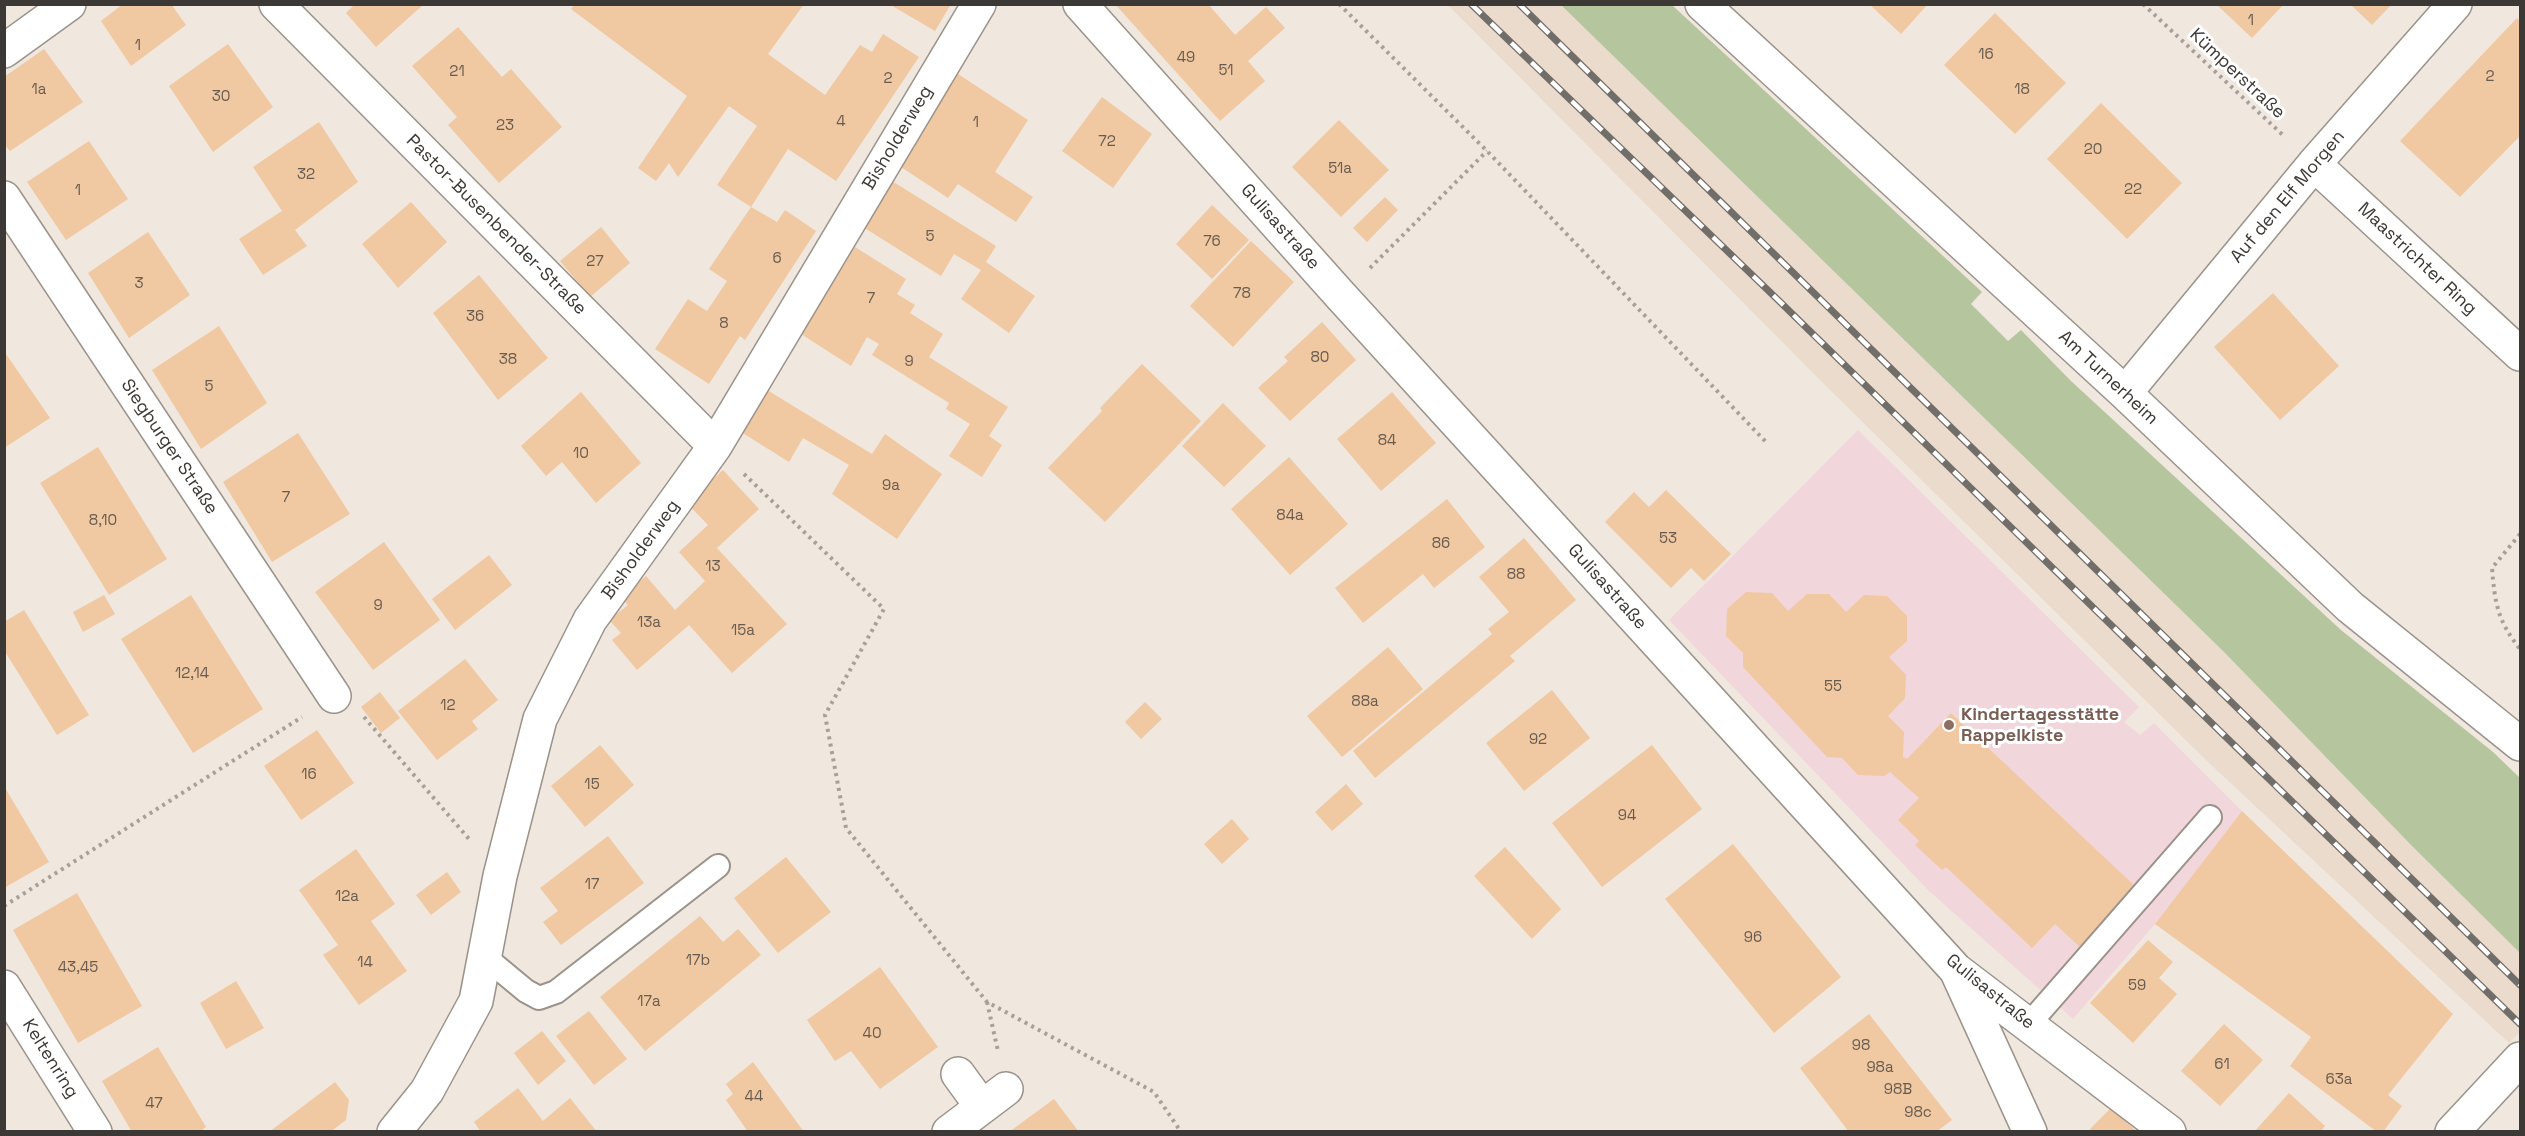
<!DOCTYPE html>
<html>
<head>
<meta charset="utf-8">
<style>
  body { margin:0 }
  #map { position:relative; width:2525px; height:1136px; overflow:hidden; background:#f0e7de; font-family:"Space Grotesk",sans-serif }
  canvas { display:block }
  .frame { position:absolute; inset:0; border:6px solid #3b3835; pointer-events:none }
</style>
</head>
<body>
<div id="map">
<canvas width="2525" height="1136"></canvas>
<div class="frame"></div>
</div>
<script>
const ctx = document.querySelector('canvas').getContext('2d');
ctx.lineJoin = 'round';
function paint(path, color) {
  ctx.fillStyle = color;
  ctx.fill(path, 'evenodd');
}
function trace(path, color, width, dash) {
  ctx.strokeStyle = color;
  ctx.lineWidth = width;
  ctx.lineCap = dash ? 'butt' : 'round';
  ctx.setLineDash(dash || []);
  ctx.stroke(path);
}
function label(font, color, halo, rows, align = 'center') {
  ctx.font = font + ' "Space Grotesk",sans-serif';
  ctx.lineWidth = 6;
  ctx.setLineDash([]);
  ctx.textBaseline = 'middle';
  ctx.strokeStyle = halo;
  ctx.fillStyle = color;
  for (const [text, x, y, turn = 0] of rows) {
    ctx.save();
    ctx.translate(x, y);
    ctx.rotate((+turn || 0) * Math.PI / 180);
    ctx.textAlign = isNaN(turn) ? turn : align;
    if (halo) ctx.strokeText(text, 0, 0);
    ctx.fillText(text, 0, 0);
    ctx.restore();
  }
}
const built = new Path2D(`
  M1448,5h113l662,646 189,195 108,107v79l-11,11 -302,-282 -383,-377z`);
const education = new Path2D(`
  M1858,430l281,277 -15,15 16,13 14,-12 88,88 -87,113 -82,95 -145,-129 -259,-270z`);
const green = new Path2D(`
  M1561,5h111l310,287 -11,12 37,37 13,-11 50,51 270,249 152,122 27,26v175l-108,-107 -189,-195z`);
const building = new Path2D(`
  M123,4h48l15,21 -55,41 -30,-45z
  M355,4h69l-48,43 -30,-34z
  M575,4h229l-36,50 57,41 35,-50 12,7 11,-18 36,23 -83,124 -48,-32 -37,58 -34,-22 40,-59 -28,-20 -51,71 -9,-14 -13,18 -18,-13 49,-72 -116,-87z
  M889,4h62l-16,27z
  M1115,4h93l27,31 31,-28 19,21 -37,33 17,20 -45,40z
  M1869,4h59l-27,30z
  M2216,4h68l-32,34z
  M2350,4h42l-20,21z
  M1995,13l71,70 -51,51 -71,-69z
  M2517,18l3,4v114l-60,61 -60,-56z
  M458,27l44,50 9,-8 51,58 -63,56 -51,-58 9,-8 -45,-51z
  M228,44l45,63 -60,45 -44,-66z
  M44,49l39,53 -73,49 -6,-7v-67z
  M958,74l70,46 -33,52 38,25 -17,25 -58,-38 -10,14 -50,-33z
  M1102,97l50,37 -39,54 -51,-37z
  M2101,103l81,80 -55,56 -80,-80z
  M1339,120l50,50 -48,47 -49,-50z
  M319,122l39,60 -63,48 12,16 -44,29 -24,-36 43,-28 -29,-44z
  M89,141l39,58 -62,41 -39,-58z
  M892,181l104,65 -10,16 49,34 -26,37 -48,-34 20,-29 -27,-16 -13,22 -78,-49z
  M1385,197l13,13 -31,32 -14,-14z
  M411,202l36,40 -49,46 -36,-44z
  M1212,205l37,35 -37,39 -36,-35z
  M751,207l26,15 8,-12 31,21 -71,109 -5,-4 -31,48 -54,-35 33,-50 19,12 20,-30 -18,-12z
  M601,227l29,36 -40,34 -30,-36z
  M148,232l42,63 -61,43 -41,-65z
  M1251,241l43,41 -61,65 -43,-41z
  M855,247l51,32 -9,15 18,11 -5,8 33,21 -14,23 79,50 -19,29 13,9 -20,32 -33,-21 21,-32 -24,-15 3,-6 -77,-48 7,-11 -12,-7 -16,29 -50,-32z
  M479,275l69,83 -50,42 -65,-87z
  M2273,293l66,73 -59,54 -66,-73z
  M1322,322l34,38 -66,61 -32,-33 30,-27 -4,-4z
  M219,326l48,77 -66,46 -49,-79z
  M4,351l46,67 -46,30z
  M1142,364l59,57 -96,101 -57,-54 54,-57 -2,-3z
  M767,390l105,64 13,-20 57,40 -45,65 -65,-45 17,-29 -46,-27 -14,24 -48,-30z
  M581,392l60,71 -45,40 -34,-41 -16,14 -25,-30z
  M1392,392l44,51 -55,48 -44,-52z
  M1223,403l43,43 -42,41 -42,-41z
  M298,433l52,81 -78,48 -49,-80z
  M98,447l69,112 -58,36 -69,-112z
  M1289,457l59,67 -58,51 -59,-66z
  M723,470l36,39 -42,39 70,76 -55,49 -43,-48 -52,45 -25,-30 9,-7 -12,-13 19,-15 -8,-8 26,-21 29,34 30,-29 -26,-29 29,-27 -21,-22z
  M1666,490l65,64 -27,27 -13,-13 -20,20 -66,-66 29,-30 15,15z
  M1447,499l38,48 -51,41 -11,-14 -60,49 -28,-35z
  M1524,538l52,62 -66,56 5,5 -140,117 -22,-27 139,-117 -4,-5 21,-17 -30,-35z
  M384,542l56,78 -67,50 -58,-78z
  M489,555l23,30 -57,45 -23,-31z
  M1746,592l26,1 16,18 19,-17h22l17,18 18,-17 23,1 20,20v25l-18,16 17,18 -1,23 -17,18 16,16 -1,25 4,2 44,-46 186,175 -56,60 -26,-24 -23,24 -86,-81 -4,3 -27,-25 4,-4 -21,-21 21,-22 -29,-26 -6,4 -26,-1 -16,-17 -15,-1 -84,-90v-14l-17,-17 1,-27z
  M104,595l11,19 -32,18 -10,-20z
  M191,595l72,114 -70,44 -72,-114z
  M24,610l65,105 -32,20 -53,-85v-28z
  M1388,647l35,42 -81,68 -35,-41z
  M465,659l33,41 -26,21 6,8 -41,31 -39,-49z
  M1552,690l38,48 -66,53 -38,-48z
  M380,692l20,26 -19,15 -20,-26z
  M1145,702l17,17 -21,20 -16,-17z
  M317,730l37,53 -53,37 -37,-54z
  M600,745l34,40 -49,42 -34,-41z
  M1652,745l50,64 -100,78 -50,-64z
  M1346,784l17,20 -31,27 -17,-19z
  M4,786l45,76 -45,26z
  M2242,811l211,203 -65,81 14,11 -19,26h-6l-87,-66 21,-29 -156,-113z
  M1232,819l17,20 -27,25 -18,-20z
  M608,836l36,47 -83,62 -18,-23 15,-11 -18,-23z
  M1733,844l108,133 -67,56 -109,-134z
  M1505,847l56,62 -29,30 -58,-63z
  M356,849l39,55 -24,17 36,50 -48,34 -36,-50 15,-10 -39,-55z
  M786,857l45,55 -53,41 -44,-55z
  M447,872l14,20 -30,23 -15,-20z
  M77,893l65,113 -64,37 -65,-113z
  M700,916l23,26 15,-13 23,26 -116,96 -45,-54z
  M2148,940l25,22 -14,16 18,16 -44,49 -43,-40z
  M880,967l58,80 -58,42 -29,-38 -16,10 -28,-41z
  M236,981l28,47 -38,21 -26,-46z
  M589,1011l38,48 -33,26 -38,-49z
  M1869,1014l83,106 -16,12h-87l-49,-64z
  M2224,1024l39,36 -43,46 -39,-35z
  M542,1031l24,30 -28,24 -24,-32z
  M158,1047l48,80 -7,5h-67l-30,-51z
  M753,1062l51,70h-56l-22,-32 7,-6 -7,-10z
  M335,1082l14,18 -3,20 -16,12h-61z
  M518,1088l25,33 27,-23 27,34h-116l-7,-10z
  M2289,1093l36,33 -5,6h-66z
  M1054,1099l25,33h-70z
  M2111,1108l26,24h-45l-2,-3z`);
const path = new Path2D(`
  M1339,4l148,147 279,291
  M2143,4l142,133
  M1370,268l117,-117
  M744,474l140,135 -59,106 21,113 141,174 167,90 27,40
  M2520,534l-28,34c3,35 5,52 28,81
  M364,717l105,122
  M4,906l298,-189
  M987,1002l11,49`);
const service = new Path2D(`
  M485,957l41,34 13,7 17,-6 162,-126
  M2029,1024l181,-207`);
const minor = new Path2D(`
  M276,4l439,442
  M1080,4l261,292 615,674 213,162
  M1702,4l423,389 225,214 170,137
  M4,51l65,-47
  M2314,164l206,190
  M4,198l330,498
  M2125,393l189,-229 141,-160
  M1957,972l73,160
  M4,987l91,145
  M958,1074l24,33
  M394,1132l33,-41 49,-90 24,-125 40,-157 50,-99 125,-174 264,-442
  M949,1132l57,-43
  M2452,1132l68,-73`);
const rail = new Path2D(`
  M1471,4l304,293 745,727
  M1519,4l1001,981`);
const markers = [
  [1949,725,6,"#8d6e63"]
];
const numberNames = [
  ["1",2251,21],
  ["1",138,46],
  ["16",1986,55],
  ["49",1186,58],
  ["51",1226,71],
  ["21",457,72],
  ["2",2490,77],
  ["2",888,79],
  ["1a",39,90],
  ["18",2022,90],
  ["30",221,97],
  ["4",841,122],
  ["1",976,123],
  ["23",505,126],
  ["72",1107,142],
  ["20",2093,150],
  ["51a",1340,169],
  ["32",306,175],
  ["22",2133,190],
  ["1",78,191],
  ["5",930,237],
  ["76",1212,242],
  ["6",777,259],
  ["27",595,262],
  ["3",139,284],
  ["78",1242,294],
  ["7",871,299],
  ["36",475,317],
  ["8",724,324],
  ["80",1320,358],
  ["38",508,360],
  ["9",909,362],
  ["5",209,387],
  ["84",1387,441],
  ["10",581,454],
  ["9a",891,486],
  ["7",286,498],
  ["84a",1290,516],
  ["8,10",103,521],
  ["53",1668,539],
  ["86",1441,544],
  ["13",713,567],
  ["88",1516,575],
  ["9",378,606],
  ["13a",649,623],
  ["15a",743,631],
  ["12,14",192,674],
  ["55",1833,687],
  ["88a",1365,702],
  ["12",448,706],
  ["92",1538,740],
  ["16",309,775],
  ["15",592,785],
  ["94",1627,816],
  ["17",592,885],
  ["12a",347,897],
  ["96",1753,938],
  ["17b",698,961],
  ["14",365,963],
  ["43,45",78,968],
  ["59",2137,986],
  ["17a",649,1002],
  ["40",872,1034],
  ["98",1861,1046],
  ["61",2222,1065],
  ["98a",1880,1068],
  ["63a",2339,1080],
  ["98B",1898,1090],
  ["44",754,1097],
  ["47",154,1104],
  ["98c",1918,1113]
];
const streetNames = [
  ["Kümperstraße",2237,74,43],
  ["Bisholderweg",898,138,-59],
  ["Auf den Elf Morgen",2288,197,-50],
  ["Pastor-Busenbender-Straße",496,225,45],
  ["Gulisastraße",1280,227,48],
  ["Maastrichter Ring",2417,259,43],
  ["Am Turnerheim",2108,378,43],
  ["Siegburger Straße",169,447,56],
  ["Bisholderweg",641,550,-54],
  ["Gulisastraße",1607,587,48],
  ["Gulisastraße",1990,992,39],
  ["Keltenring",50,1059,58]
];
const educationNames = [
  ["Kindertagesstätte",1961,715],
  ["Rappelkiste",1961,736]
];
paint(built, '#eadbcd');
paint(education, '#f1d7dc');
paint(green, '#b5c69f');
paint(building, '#f0c8a1');
trace(service, '#9b928a', 26);
trace(minor, '#9b928a', 36);
trace(path, '#a7a09a', 4, [3, 4.5]);
trace(service, '#fff', 22);
trace(minor, '#fff', 33);
trace(rail, '#716d68', 7);
trace(rail, '#fff', 4.5, [14]);
for (const [x, y, r, color] of markers) {
  const dot = new Path2D();
  dot.arc(x, y, r, 0, 2 * Math.PI);
  ctx.fillStyle = color;
  ctx.fill(dot);
  trace(dot, '#fff', 2);
}
label('15px', '#685c50', null, numberNames);
label('18px', '#3b3835', '#fff', streetNames);
label('bold 18px', '#785e54', '#fff', educationNames, 'left');
</script>
</body>
</html>
